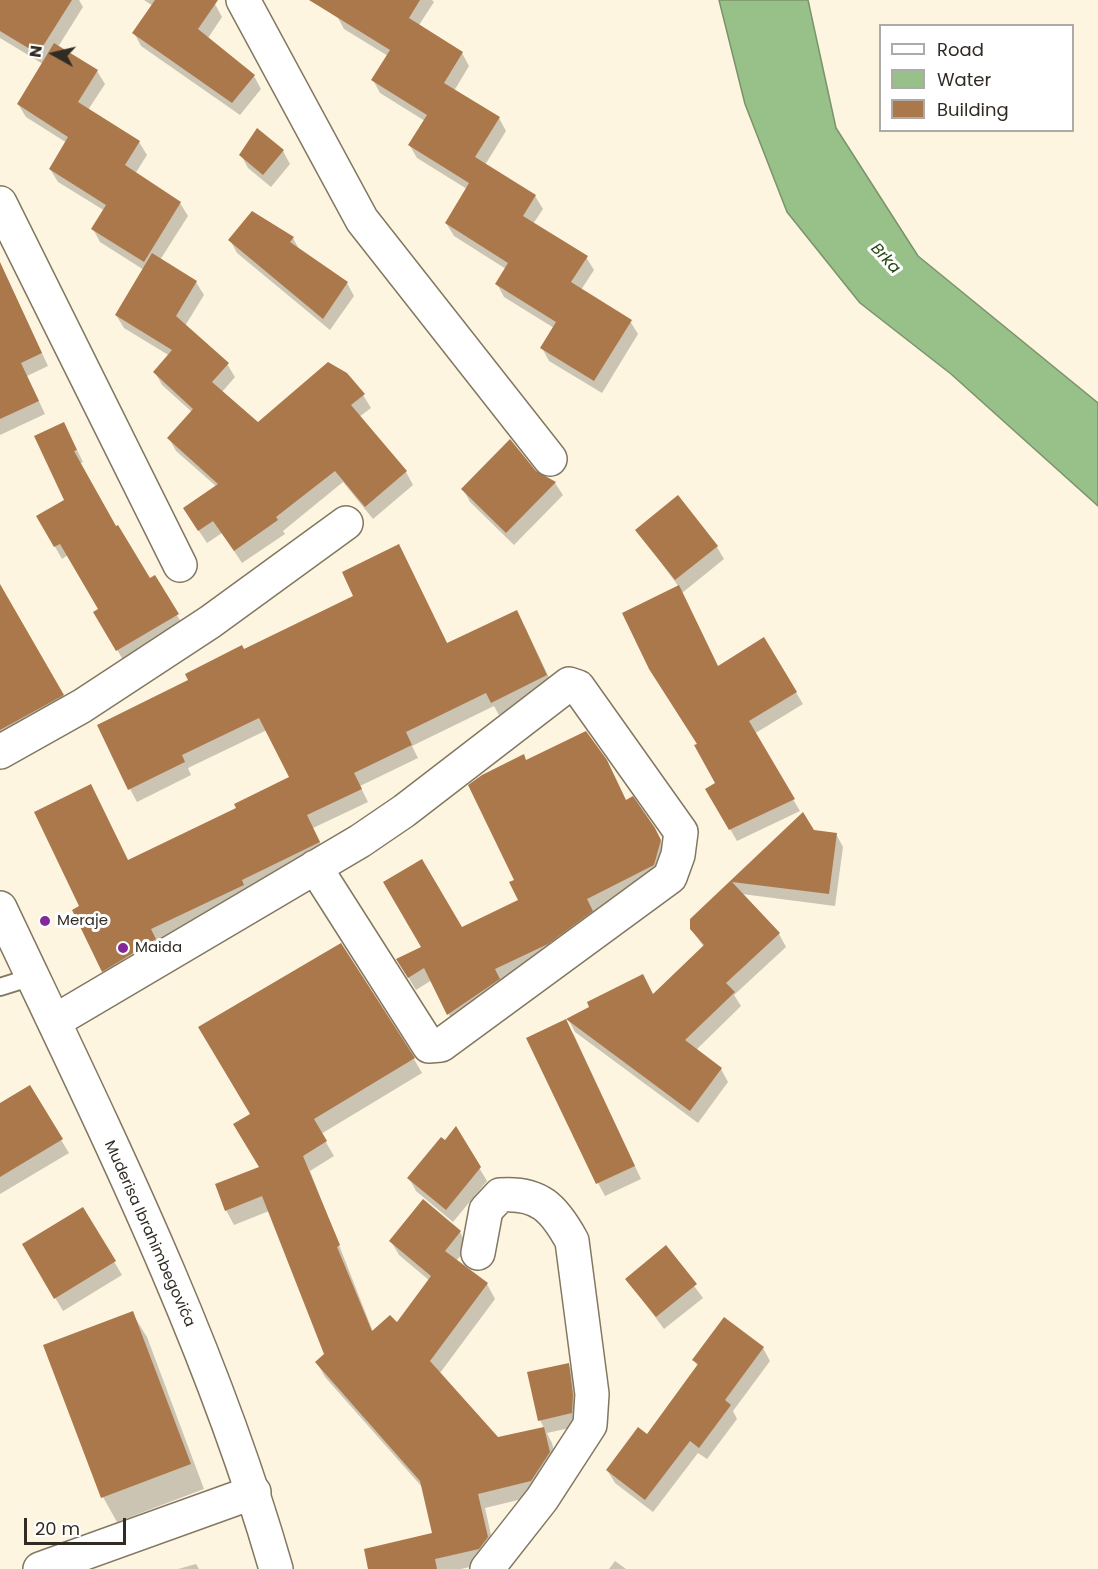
<!DOCTYPE html>
<html>
<head>
<meta charset="utf-8">
<style>
  body { margin:0 }
  #map { position:relative; width:1098px; height:1569px; overflow:hidden; background:#fef5e0; font-family:Poppins,sans-serif }
  canvas { display:block }
  .legend { position:absolute; left:879px; top:24px; width:195px; height:108px; box-sizing:border-box; background:#fff; border:2px solid #adaba7; margin:0; padding:8px 10px; list-style:none; font-size:18px; color:#312c23 }
  .legend li { display:flex; align-items:center; gap:12px; height:30px }
  .legend b { width:30px; border:2px solid #adaba7 }
  .north { position:absolute; left:24px; top:24px; width:60px; height:60px; -webkit-text-stroke:4px #fff; paint-order:stroke; rotate:278deg; font-size:16px; font-weight:700; line-height:24px; text-align:center; color:#312c23 }
  .north::after { content:''; display:block; margin:auto; width:21px; height:27px; background:#312c23; clip-path:polygon(50% 0,100% 100%,50% 72%,0 100%) }
  .scale { position:absolute; left:24px; top:1518px; width:102px; height:27px; box-sizing:border-box; border:3px solid #312c23; border-top:0; padding-left:8px; font-size:18px; line-height:21px; white-space:nowrap; color:#312c23; -webkit-text-stroke:4px #fff; paint-order:stroke }
</style>
</head>
<body>
<div id="map">
<canvas width="1098" height="1569"></canvas>
<ul class="legend">
<li><b style="height:8px;background:#fff"></b>Road</li>
<li><b style="height:16px;background:#98c089"></b>Water</li>
<li><b style="height:16px;background:#ab784c"></b>Building</li>
</ul>
<div class="north">N</div>
<div class="scale">20 m</div>
</div>
<script>
const ctx = document.querySelector('canvas').getContext('2d');
ctx.lineJoin = 'round';
function paint(path, color) {
  ctx.fillStyle = color;
  ctx.fill(path, 'evenodd');
}
function trace(path, color, width, dash) {
  ctx.strokeStyle = color;
  ctx.lineWidth = width;
  ctx.lineCap = dash ? 'butt' : 'round';
  ctx.setLineDash(dash || []);
  ctx.stroke(path);
}
function label(font, color, halo, rows, align = 'center') {
  ctx.font = font + ' Poppins,sans-serif';
  ctx.lineWidth = 6;
  ctx.setLineDash([]);
  ctx.textBaseline = 'middle';
  ctx.strokeStyle = halo;
  ctx.fillStyle = color;
  for (const [text, x, y, turn = 0] of rows) {
    ctx.save();
    ctx.translate(x, y);
    ctx.rotate((+turn || 0) * Math.PI / 180);
    ctx.textAlign = isNaN(turn) ? turn : align;
    if (halo) ctx.strokeText(text, 0, 0);
    ctx.fillText(text, 0, 0);
    ctx.restore();
  }
}
const water = new Path2D(`
  M719,0h89l28,128 82,128 180,147v103l-147,-132 -91,-71 -73,-91 -42,-108z`);
const shadow = new Path2D(`
  M0,0h79l4,7 -25,40 39,24 8,13 -17,26 51,32 8,13 -12,19 45,29 8,13 -28,44 36,22 8,13 -19,31 42,38 8,13 -13,15 36,32 105,-29 8,13 -12,9 47,55 7,13 -40,34 -30,-37 -60,49 2,3 -43,29 -20,-30 -15,10 -14,-21 24,-35 -41,-36 -7,-13 23,-26 -30,-27 -7,-13 15,-16 -46,-28 -8,-13 28,-45 -44,-28 -7,-13 12,-18 -47,-29 -8,-13 17,-26 -41,-26 -8,-13 25,-40 -43,-26z
  M144,0h65l6,4 7,13 -14,21 46,38 7,13 -21,26 -99,-69 -7,-13 19,-27z
  M347,0h85l2,2 -15,23 43,28 7,13 -15,25 45,27 7,13 -21,34 50,31 8,13 -10,15 53,33 8,13 -13,20 49,31 8,13 -36,59 -53,-32 -7,-13 12,-20 -50,-31 -7,-13 9,-15 -52,-33 -8,-13 21,-34 -50,-31 -7,-12 15,-25 -45,-28 -7,-13 15,-24 -44,-27 -7,-13z
  M283,151l7,13 -19,23 -23,-19 -7,-13z
  M252,213l41,25 7,13 47,32 7,13 -24,34 -93,-77 -7,-13z
  M0,263l48,103 -21,10 18,38 -45,21z
  M64,424l19,38 -4,2 37,64 33,52 5,-3 30,50 -59,36 -30,-50 5,-3 -32,-55 -6,4 -24,-42 28,-16z
  M535,472l20,11 8,12 -49,50 -44,-43 -7,-13z
  M637,530l80,17 7,12 -42,34 36,74 46,-28 39,65 -49,30 46,77 -63,30 -30,-52 10,-6 -19,-38 -19,-158z
  M399,546l49,99 76,-20 30,63 -55,27 -5,-9 -82,40 6,12 -58,28 8,16 -55,26 13,27 -216,129 -7,-13 -22,-64 47,-45 110,-53 53,-31 -24,-48 -79,38 3,7 -54,27 -7,-13 60,-108 53,-30 112,-55z
  M8,601l62,107 -70,33v-137z
  M526,762l100,39 28,27 14,27 -7,23 -68,34 6,12 -144,103 -23,-47 -16,10 -11,-18 57,-43 58,-28 -4,-21z
  M803,814l10,17 23,3 7,13 -8,59 -93,-12 37,40 7,13 -52,48 7,11 -45,44 25,19 7,13 -30,41 -123,-91 -7,-13 86,-23 50,-49 -13,-18v-10z
  M573,1033l68,146 -36,17 -7,-13z
  M414,1059l8,14 -101,61 13,22 -24,15 63,161 24,-7 33,-44 -31,-26 -8,-14 69,-9 8,15 -12,14 31,23 8,15 -55,74 58,66 46,-11 -4,-8 28,-56 8,13 3,49 -32,7 5,10 6,24 -19,28 -54,13 10,45 -8,10 -26,6h-91l64,-35 -11,-46 -98,-111 -8,-14 8,-8 -56,-144 -35,14 -8,-15 34,-42 -25,-43z
  M29,1087l40,66 -69,41v-90z
  M456,1129l31,52 -34,41 -37,-31 -7,-13z
  M83,1209l39,66 -59,36 -39,-66z
  M666,1248l37,50 -39,31 -37,-50z
  M132,1313l15,24 57,152 -87,33 -14,-25z
  M763,1348l7,13 -37,50 4,8 -30,40 -9,-6 -45,59 -38,-29 -8,-13 40,-34 51,-69 -4,-7z
  M615,1561l11,8h-17z
  M196,1564l3,5h-21z`);
const building = new Path2D(`
  M0,0h72l-34,54 -38,-23z
  M155,0h63l-20,29 57,46 -23,28 -100,-70z
  M309,0h111l-11,18 54,34 -19,31 56,34 -25,40 61,38 -13,21 65,40 -17,26 61,38 -38,61 -54,-33 16,-26 -61,-38 13,-21 -63,-40 24,-40 -61,-38 19,-30 -56,-35 19,-30z
  M54,43l44,27 -20,32 62,39 -15,24 56,37 -37,60 -53,-33 15,-24 -57,-36 19,-32 -51,-33z
  M257,128l27,22 -21,25 -24,-20z
  M252,211l42,26 -4,5 58,40 -25,37 -95,-79z
  M152,253l45,28 -21,35 53,47 -17,19 46,40 70,-60 19,11 18,21 -14,11 56,66 -42,36 -30,-36 -59,46 2,3 -44,31 -21,-30 -15,10 -15,-23 35,-24 -51,-46 26,-29 -40,-37 19,-22 -57,-35z
  M0,262l42,91 -21,10 18,38 -39,18z
  M64,422l13,28 -3,1 42,75 2,-1 32,53 5,-3 24,39 -63,37 -23,-39 5,-3 -38,-65 -6,3 -18,-31 28,-16 -30,-64z
  M510,439l26,32 20,11 -50,51 -45,-44z
  M678,495l40,51 -43,34 -40,-50z
  M399,544l48,99 70,-33 30,65 -56,28 -5,-10 -80,39 6,13 -58,28 8,16 -55,26 13,27 -78,38 2,5 -93,44 5,10 -54,33 -30,-62 7,-4 -45,-94 57,-28 37,76 108,-52 -2,-4 55,-27 -30,-59 -77,37 3,7 -57,28 -31,-65 91,-45 -3,-6 57,-29 2,4 109,-53 -11,-24z
  M0,584l64,111 -64,35z
  M679,585l39,81 46,-29 33,55 -48,29 46,78 -66,31 -24,-41 10,-6 -21,-38 3,-1 -48,-75 -27,-56z
  M586,731l21,29 19,40 7,-4 22,32 6,12 -7,25 -67,34 6,12 -45,33 -53,25 5,10 -53,36 -23,-47 -16,10 -12,-19 25,-12 -38,-65 39,-23 40,68 56,-27 -9,-18 5,-2 -46,-95 14,-10 42,-21 2,6z
  M803,812l11,18 23,3 -8,61 -97,-12 48,51 -54,50 9,9 -50,48 37,28 -32,43 -124,-92 23,-12 -2,-5 56,-28 10,20 51,-49 -14,-16v-10z
  M341,943l74,115 -101,61 13,22 -24,15 37,89 -3,2 35,84 18,-16 7,7 34,-46 -42,-35 34,-42 38,32 -16,20 43,32 -58,78 68,76 46,-10 6,25 -19,29 -53,13 10,43 -9,12 -44,10 2,10h-69l-4,-20 68,-16 -12,-52 -105,-119 9,-8 -62,-158 -37,15 -10,-27 44,-17 -26,-43 17,-10 -52,-87z
  M566,1019l69,147 -39,18 -70,-146z
  M30,1085l33,54 -63,38v-74z
  M456,1126l25,41 -35,43 -39,-32 34,-41 4,3z
  M83,1207l33,54 -62,38 -32,-55z
  M666,1245l31,39 -41,33 -31,-38z
  M133,1311l58,153 -90,34 -58,-153z
  M724,1317l40,30 -39,53 6,5 -32,43 -9,-7 -45,59 -39,-30 32,-43 9,7 51,-70 -6,-4z
  M569,1363l4,32 -1,18 -34,8 -11,-49z`);
const service = new Path2D(`
  M0,987l32,-10`);
const minor = new Path2D(`
  M243,0l119,220 188,239
  M0,203l180,362
  M0,752l82,-46 128,-84 136,-99
  M55,1021l305,-180 44,-30 165,-127 9,3 103,145 -3,23 -8,22 -229,168 -12,1 -114,-179
  M478,1253l8,-43 14,-15c39,-3 54,13 72,46l20,153 -2,31 -48,74 -55,70
  M40,1569l214,-77`);
const secondary = new Path2D(`
  M0,908c102,216 210,431 276,661`);
const markers = [
  [45,921,6,"#822997"],
  [123,948,6,"#822997"]
];
const poiNames = [
  ["Meraje",57,921],
  ["Maida",135,948]
];
const streetNames = [
  ["Muderisa Ibrahimbegovića",149,1234,66]
];
const waterNames = [
  ["Brka",885,259,47]
];
paint(water, '#98c089');
trace(water, '#79946a', 1.5);
paint(shadow, '#0003');
paint(building, '#ab784c');
trace(service, '#827760', 20);
trace(minor, '#827760', 36);
trace(secondary, '#827760', 36);
trace(service, '#fff', 16);
trace(minor, '#fff', 33);
trace(secondary, '#fff', 33);
for (const [x, y, r, color] of markers) {
  const dot = new Path2D();
  dot.arc(x, y, r, 0, 2 * Math.PI);
  ctx.fillStyle = color;
  ctx.fill(dot);
  trace(dot, '#fff', 2);
}
label('15px', '#312c23', '#fff', poiNames, 'left');
label('15px', '#312c23', '#fff', streetNames);
label('italic 16px', '#21470e', '#fff', waterNames);
</script>
</body>
</html>
